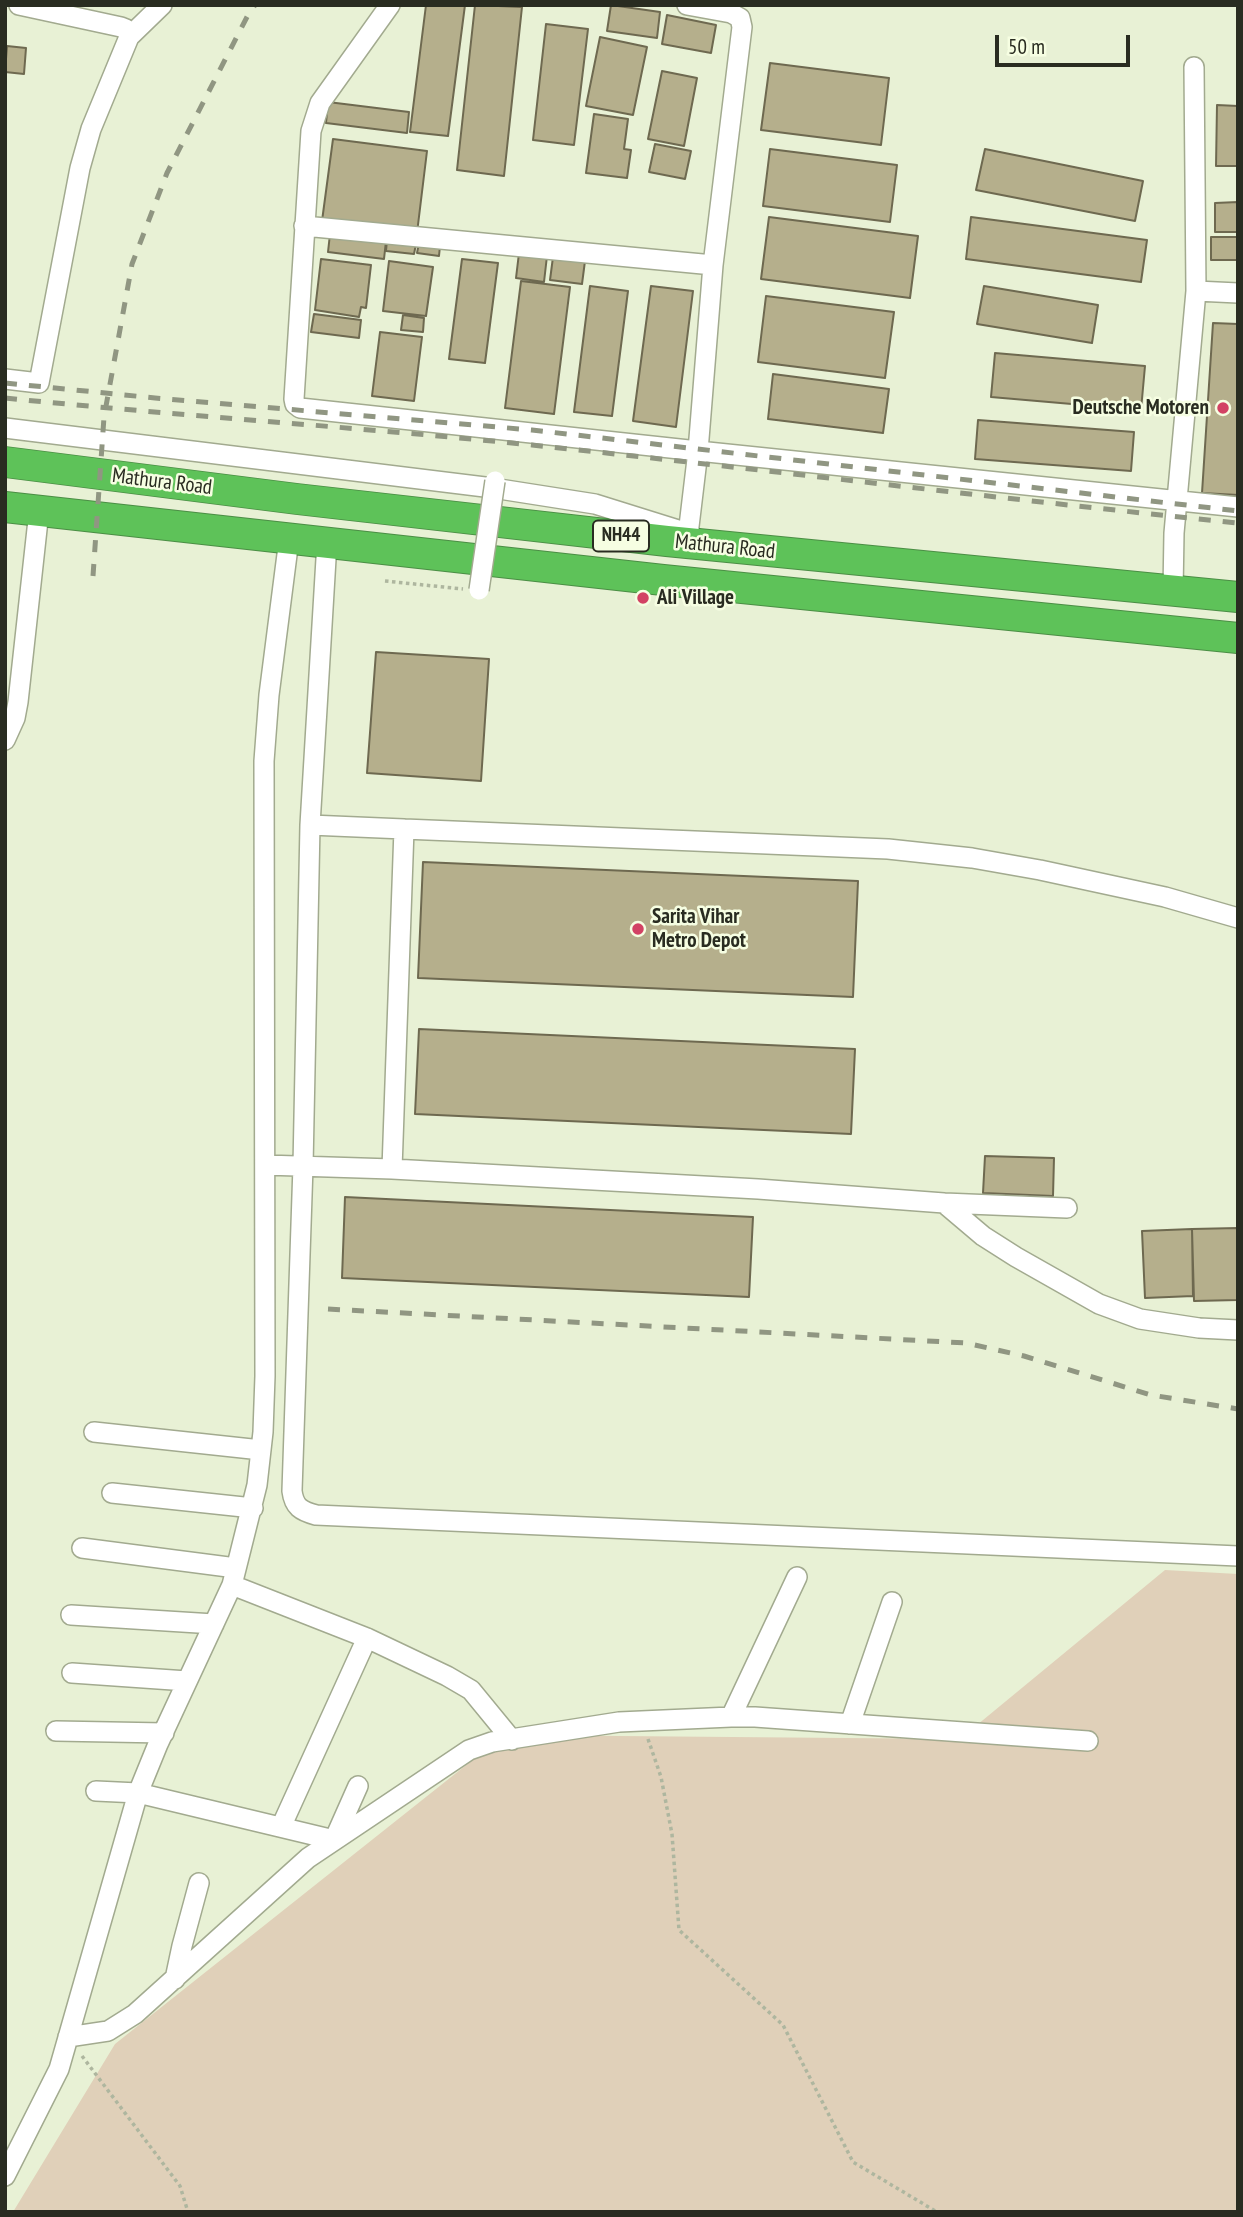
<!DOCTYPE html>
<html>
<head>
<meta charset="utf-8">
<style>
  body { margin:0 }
  #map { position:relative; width:1243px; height:2217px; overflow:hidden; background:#e8f1d5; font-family:"PT Sans Narrow",sans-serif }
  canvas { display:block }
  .frame { position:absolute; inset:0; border:7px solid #292c21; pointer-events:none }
  .scale { position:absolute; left:995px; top:35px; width:135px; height:32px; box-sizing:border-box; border:4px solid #292c21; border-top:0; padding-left:9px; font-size:21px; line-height:24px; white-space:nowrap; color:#292c21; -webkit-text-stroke:5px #f6fee2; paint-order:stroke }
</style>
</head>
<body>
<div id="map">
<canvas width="1243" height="2217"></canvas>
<div class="frame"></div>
<div class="scale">50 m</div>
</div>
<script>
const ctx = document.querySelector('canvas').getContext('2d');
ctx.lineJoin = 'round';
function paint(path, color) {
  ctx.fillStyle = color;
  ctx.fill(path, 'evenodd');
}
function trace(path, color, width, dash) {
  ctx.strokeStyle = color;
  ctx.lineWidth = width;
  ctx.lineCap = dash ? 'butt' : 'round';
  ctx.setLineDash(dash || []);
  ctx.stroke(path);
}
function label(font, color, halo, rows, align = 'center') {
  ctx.font = font + ' "PT Sans Narrow",sans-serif';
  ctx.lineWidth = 5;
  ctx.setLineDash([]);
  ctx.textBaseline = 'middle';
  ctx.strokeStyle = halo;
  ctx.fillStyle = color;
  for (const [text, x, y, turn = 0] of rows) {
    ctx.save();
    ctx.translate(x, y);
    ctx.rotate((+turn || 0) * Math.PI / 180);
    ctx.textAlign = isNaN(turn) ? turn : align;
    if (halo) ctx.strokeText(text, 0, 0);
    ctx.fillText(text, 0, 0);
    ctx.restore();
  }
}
const green = new Path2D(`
  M1165,1570l73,4v638h-1225l102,-168 389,-309 456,4z`);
const building = new Path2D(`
  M426,5h39l-17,131 -38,-4z
  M475,5l47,2 -18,169 -47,-6z
  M611,5l49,7 -3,26 -50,-7z
  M667,15l49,10 -5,28 -49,-9z
  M546,24l42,5 -14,116 -41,-5z
  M600,37l47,10 -14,68 -47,-9z
  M7,46l19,2 -2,26 -19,-2z
  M770,63l119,15 -8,67 -120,-15z
  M662,71l35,7 -13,68 -36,-7z
  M328,102l81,10 -2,21 -81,-10z
  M1217,105l21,1v60h-22z
  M594,114l34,5 -4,30 7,1 -4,28 -41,-5z
  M333,139l94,12 -10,82 -95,-12z
  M655,144l36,7 -6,28 -36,-7z
  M770,149l127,16 -7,57 -127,-16z
  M985,149l158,32 -8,40 -159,-31z
  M1238,202v30h-23v-29z
  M769,217l149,19 -8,62 -149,-19z
  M971,217l176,23 -6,42 -175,-23z
  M330,234l56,7 -2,18 -56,-7z
  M1211,237h27v23h-27z
  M387,240l29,4 -2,10 -28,-3z
  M419,243l21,3 -1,10 -22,-3z
  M519,253l28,3 -3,26 -28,-4z
  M553,257l32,4 -3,23 -32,-4z
  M321,259l50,6 -5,43 -5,-1 -2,10 -44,-7z
  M462,259l36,4 -13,100 -36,-4z
  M389,261l44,6 -7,49 -43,-5z
  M521,281l49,6 -16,127 -49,-6z
  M590,286l38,5 -16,125 -38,-4z
  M651,286l42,5 -17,136 -43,-6z
  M984,286l114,19 -6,38 -115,-19z
  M766,296l128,16 -9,66 -127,-16z
  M314,314l47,6 -2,18 -48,-6z
  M403,315l21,3 -1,14 -22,-2z
  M1213,323l25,1v171l-36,-2z
  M380,332l42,5 -8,64 -42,-5z
  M995,353l150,13 -4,44 -150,-13z
  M773,374l116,15 -6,44 -115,-14z
  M978,420l156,12 -3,39 -156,-12z
  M376,652l113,7 -8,122 -114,-8z
  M423,862l435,19 -5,116 -435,-19z
  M419,1029l436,20 -4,85 -436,-20z
  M985,1156l69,2 -1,38 -70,-3z
  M345,1197l408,20 -4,80 -407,-19z
  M1238,1228v72l-44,1 -2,-72z
  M1192,1229l1,67 -48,2 -3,-67z`);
const path = new Path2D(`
  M385,581l78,8
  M648,1739l13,38 11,57 7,96 104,95 70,137 84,50
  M82,2056l98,130 8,26`);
const minor = new Path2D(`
  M390,5l-70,98 -9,28 -17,268 1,5 5,4 398,43 540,56
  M129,37l33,-32
  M1194,67l2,224
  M304,226l409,39
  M5,379l34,4 41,-215 11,-39 38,-92 -3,-8 -5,-2 -102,-22
  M5,428l488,60 102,16 96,30
  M327,542l-17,283 -7,341 -11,325c2,16 9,20 24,24l922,41
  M687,543l11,-92 15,-186 29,-238 -2,-9 -9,-5 -44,-8
  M1173,591l1,-58 22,-242 42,2
  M5,740l10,-22 3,-16 21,-191
  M310,825l94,4 -12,340
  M404,829l484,20 84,9 68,12 125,27 73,21
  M265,1165l127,4 366,20 186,14 39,33 33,21 83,47 41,15 59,9 39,2
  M944,1203l123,5
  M94,1432l167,18
  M112,1493l141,15
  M82,1548l154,20
  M232,1585l135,53 80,38 24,14 41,50
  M71,1615l143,9
  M72,1673l115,8
  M731,1717l66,-140
  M850,1724l42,-122
  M56,1731l108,2
  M96,1791l42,2 196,47 24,-54
  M281,1827l86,-189
  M175,1979l7,-33 17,-63
  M68,2037l40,-6 27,-17 173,-156 161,-108 23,-8 127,-20 112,-5h24l333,24
  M5,2176l54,-107 79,-276 20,-49 74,-159 25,-100 6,-53 2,-56 -1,-615 5,-66 20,-156`);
const highway = new Path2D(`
  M5,462l292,37 370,42 571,56
  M5,507l658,73 575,58`);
const rail = new Path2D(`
  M5,383l150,15 377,32 706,81
  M5,398c176,18 352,29 527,47 236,25 470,54 706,78
  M93,576l11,-159 28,-153 35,-91 81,-158 7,-10
  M328,1309l638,34 58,13 127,39 87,14`);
const minorBridge = new Path2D(`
  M479,590l16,-109`);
const markers = [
  [1223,408,7,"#d24264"],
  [643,598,7,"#d24264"],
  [638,929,7,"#d24264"]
];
const shields = [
  [621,536,56]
];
const shieldNames = [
  ["NH44",621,536]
];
const poiNames = [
  ["Deutsche Motoren",1209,408,"right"],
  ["Ali Village",657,598],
  ["Sarita Vihar",652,917],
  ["Metro Depot",652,941]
];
const streetNames = [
  ["Mathura Road",162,482,7],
  ["Mathura Road",725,547,6]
];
paint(green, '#e0d0b9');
paint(building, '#b5af8c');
trace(building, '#6e6950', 2);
trace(minor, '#a2aa8f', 22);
trace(highway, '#4b8e45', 32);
trace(path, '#aeb69f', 3.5, [3.5, 3.5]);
trace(minor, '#fff', 19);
trace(highway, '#5ec259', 30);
trace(rail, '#909682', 5, [12, 12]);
trace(minorBridge, '#a2aa8f', 22, []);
trace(minorBridge, '#fff', 19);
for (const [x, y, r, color] of markers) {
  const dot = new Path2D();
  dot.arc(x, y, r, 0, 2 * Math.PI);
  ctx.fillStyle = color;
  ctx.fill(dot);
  trace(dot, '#f6fee2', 2.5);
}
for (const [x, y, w] of shields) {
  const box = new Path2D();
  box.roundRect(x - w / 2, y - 15.5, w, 31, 5);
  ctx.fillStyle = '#f6fee2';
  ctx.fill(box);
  trace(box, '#292c21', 2);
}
label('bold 19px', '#292c21', null, shieldNames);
label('bold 21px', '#292c21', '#f6fee2', poiNames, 'left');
label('21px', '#292c21', '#f6fee2', streetNames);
</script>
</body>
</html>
